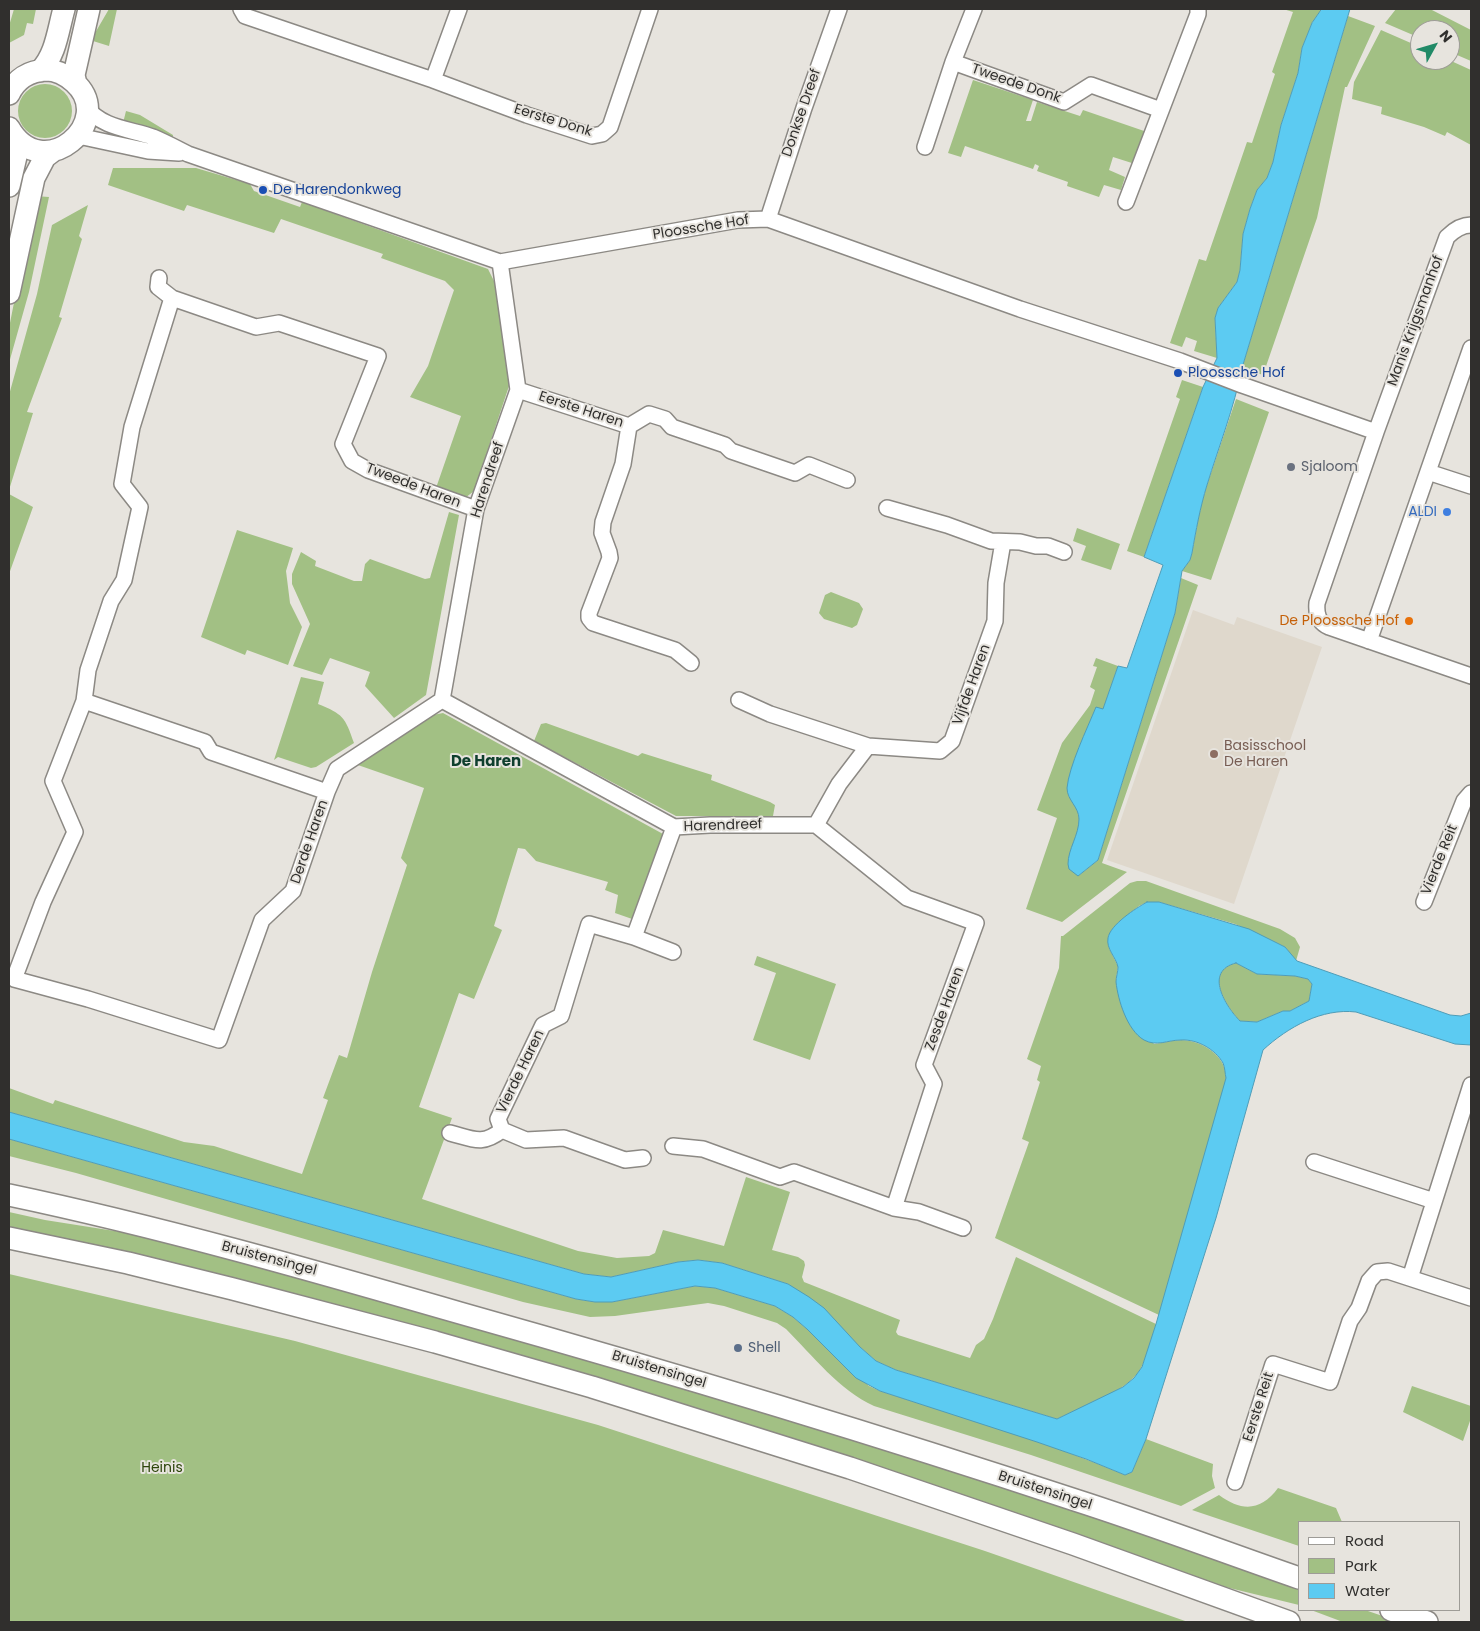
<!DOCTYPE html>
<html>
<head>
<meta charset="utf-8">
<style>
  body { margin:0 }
  #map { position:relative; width:1480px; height:1631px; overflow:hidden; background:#e7e4de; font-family:Poppins,sans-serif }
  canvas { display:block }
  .frame { position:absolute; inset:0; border:10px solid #302f2d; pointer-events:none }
  .legend { position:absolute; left:1298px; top:1521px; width:162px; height:90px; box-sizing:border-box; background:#e7e4de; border:1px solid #9e9c97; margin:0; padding:6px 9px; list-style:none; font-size:15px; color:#302f2d }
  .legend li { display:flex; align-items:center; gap:10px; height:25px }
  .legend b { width:25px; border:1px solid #9e9c97 }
  .north { position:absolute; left:1410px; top:20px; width:50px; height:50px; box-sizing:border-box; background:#e7e4de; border:1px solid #9e9c97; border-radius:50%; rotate:51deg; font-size:14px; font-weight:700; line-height:20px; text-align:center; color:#302f2d }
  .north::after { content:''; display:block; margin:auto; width:18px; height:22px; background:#218a67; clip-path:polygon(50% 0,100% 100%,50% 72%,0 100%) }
</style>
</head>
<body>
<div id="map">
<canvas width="1480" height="1631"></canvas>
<div class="frame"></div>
<ul class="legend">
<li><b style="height:6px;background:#fff"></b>Road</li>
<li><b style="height:14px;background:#a2c084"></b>Park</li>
<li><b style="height:14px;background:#5ccbf2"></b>Water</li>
</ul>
<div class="north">N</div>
</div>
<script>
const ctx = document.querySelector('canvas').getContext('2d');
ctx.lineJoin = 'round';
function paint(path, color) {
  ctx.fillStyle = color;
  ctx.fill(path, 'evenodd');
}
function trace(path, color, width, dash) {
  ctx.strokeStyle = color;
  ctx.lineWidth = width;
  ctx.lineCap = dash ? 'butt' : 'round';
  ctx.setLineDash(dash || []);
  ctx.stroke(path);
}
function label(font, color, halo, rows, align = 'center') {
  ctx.font = font + ' Poppins,sans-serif';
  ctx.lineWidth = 4;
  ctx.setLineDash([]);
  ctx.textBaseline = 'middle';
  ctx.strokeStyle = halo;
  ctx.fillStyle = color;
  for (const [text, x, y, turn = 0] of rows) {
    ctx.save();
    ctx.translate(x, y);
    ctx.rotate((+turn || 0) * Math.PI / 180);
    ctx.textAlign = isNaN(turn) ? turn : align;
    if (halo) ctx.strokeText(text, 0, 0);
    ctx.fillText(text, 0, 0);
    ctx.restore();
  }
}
const built = new Path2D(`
  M1193,610l41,15 3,-8 85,30 -88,257 -127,-44z`);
const green = new Path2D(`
  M14,9h22l-3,15 -6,-1 -3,12 -15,8v-17z
  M109,9h8l-8,37 -16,-5 2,-8z
  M1283,9h39l-10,14 -10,25 -4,25 -17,52 -8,37 -6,16 -10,12 -7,19 -7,25 -3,36 -3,12 -19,26 -3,11 2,39 -23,-7 3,-10 -11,-4 -4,10 -12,-4 29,-84 7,2 41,-119 5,1 23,-69 -3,-2 21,-60z
  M1396,9h34l41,21v31l-21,-9v-22h-30v8l-35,-15z
  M1348,16l27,10 -28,61h-2l-28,131 -54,157 -21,-7z
  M1381,30l39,17v13h29l22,10v75l-24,-13 -2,4 -21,-9 -43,-13 1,-7 -30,-8 2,-17z
  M973,80l60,20 -7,21h5l6,-19 43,14 3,-6 64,22 -12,32 -22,-7 -4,13 16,7 -4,13 -17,-5 -5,12 -32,-11 1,-4 -31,-11 2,-5 -4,-2 -2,5 -68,-23 -4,11 -13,-4z
  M18 111a27 27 0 1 1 54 0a27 27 0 1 1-54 0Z
  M126,111l14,4 33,20v2l-50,-14z
  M113,168h83l54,16 4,7 46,16 2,-5 186,67 7,14 14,103 -35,105 -9,7 -29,-10 25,-72 -51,-19 18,-31 26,-76 -9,-9 -64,-23 2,-4 -102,-35 -7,14 -87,-28 -3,6 -76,-26z
  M35,196l14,1 -20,95 -20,71v-35z
  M88,205l-9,31 3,3 -23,78 3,1 -35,94 6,1 -24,77v-95l28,-101 15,-69z
  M1182,380l21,7 -59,170 -17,-6 53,-152 -4,-2z
  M1236,399l33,13 -58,168 -29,-9 8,-11 2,-7 8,-44 7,-24z
  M9,494l24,13 -24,67z
  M449,512l10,3 -33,180 -32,23 -29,-32 5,-14 -40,-14 -8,17 -29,-9 17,-42 -18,-40v-10l9,-22 15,9 -1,5 39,15h8l3,-17 5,-5 55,20 5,-1z
  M1077,528l43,16 -9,26 -30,-10 5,-14 -13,-5z
  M237,530l56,18 -7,23 4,32 12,24 -14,38 -41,-15 -2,5 -44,-18z
  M1181,578l17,7 -96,278 25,9 -65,50 -36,-13 31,-91 -20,-8 25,-67 28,-38 5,-15 -5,-3 7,-20 -4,-1 3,-8 22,8 -15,44 -7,-2 -22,54 -6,33 9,12 2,11 -1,58 20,-16 77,-247z
  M831,592l28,11 4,6 -6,16 -5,3 -28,-9 -5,-6 6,-18z
  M301,677l23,5 -6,22c25,10 27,13 36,39l-38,24 -5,1 -33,-11 -4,3z
  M443,713l220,121 -28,86 -20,-7 3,-18 -13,-5 3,-8 -72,-21 -11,-12 -7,-1 -24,78 8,4 -28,69 -15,-6 -40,114 33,11 -30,81 156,52 39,7 32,-2 6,-3 8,-23 61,16 22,-69 44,15 -18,58 26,7 6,4 1,4 -3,12 2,5 96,38 -4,12 2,3 72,23 6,-13 8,-6 9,-20 23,-62 140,67c-4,14 -8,30 -15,44 -12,23 -60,40 -84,51l-161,-49 -20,-9 -88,-77 -66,-21 -24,-3 -20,2 -67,15 -27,-3 -575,-162v-24l44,16 2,-4 129,42 30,4 88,28 26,-74 -5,-2 16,-43 8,3 25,-86 35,-107 -6,-7 23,-70 -69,-24 78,-49z
  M546,723l92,33 4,-3 70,22 -1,5 59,22 5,3 -2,11h-97l-142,-75 7,-17z
  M1137,881h9l134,48 15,9 5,9 -4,14 -11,-14 -50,-23 -76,-22h-12l-8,4 -23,19 -8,12 1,11 9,18 -2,14 38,64c9,-1 19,-4 27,-4 21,0 47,17 45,39 0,7 -3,13 -4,19l-63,217 -164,-77 34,-96 -7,-3 18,-57 -3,-2 4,-14 -14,-7 32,-91 2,-32h2l67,-53z
  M757,956l79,28 -26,76 -57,-20 23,-67 -22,-8z
  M1236,963l21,11 38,2 13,3 4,5 -3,17 -19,10h-7l-26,11 -17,-1c-14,-15 -37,-50 -4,-58z
  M9,1139l567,160 19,3h17l83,-16 20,2 60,18 18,11 14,12 62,57 11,5c82,26 165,50 245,84l7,-3 14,-33 67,25 -1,12 3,12 -34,18 -150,-51 -157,-49c-35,-16 -61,-50 -88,-77l-9,-6 -53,-17 -16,-3 -93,13 -25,1 -67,-15 -447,-129 -67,-17z
  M9,1212l36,8 95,15 306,83 410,122 218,70 225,76v19l-90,-22 -613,-204 -153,-46 -306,-78 -128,-28z
  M9,1274l286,67 303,84 387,126 203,71h-1179z
  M1412,1386l59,20v12l-8,23 -60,-29z
  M1278,1488l58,20 6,14h-43v24l-107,-36 27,-15c23,17 42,16 59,-7z
  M1311,1610h54l35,12h-57z`);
const water = new Path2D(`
  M1322,9h28l-108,359c-8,40 -23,78 -35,117 -7,23 -11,45 -15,68l-2,7 -8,11 -7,42 -77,247 -20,16 -9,-7 -1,-5c0,-15 11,-29 11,-45 0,-12 -12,-19 -12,-31 2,-22 20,-59 29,-81l7,2 15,-43 9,2 36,-103 -19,-8 59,-170 14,-29 -2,-40 3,-10 19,-26 3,-12 3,-36 7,-25 7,-19 10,-12 6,-16 8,-37 17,-52 4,-25 10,-25z
  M1147,902h12l90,27 36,18 12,14 153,54 11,1 10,-3v32l-16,-1 -99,-32c-34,-4 -68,15 -93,38l-47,168 -70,221 -14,33 -7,3 -39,-16 -49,-17 -157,-51 -24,-13 -49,-49 -14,-12 -18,-11 -60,-18 -20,-2 -83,16h-17l-19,-3 -567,-160v-27l575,162 27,3 67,-15 20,-2 24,3 66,21 21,13 15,11 36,39 16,14 20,9 161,49 66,-32 11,-9 8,-11 14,-43 70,-246c-1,-4 -1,-11 -3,-15 -8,-14 -26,-24 -42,-23 -14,0 -24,7 -37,0 -17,-10 -26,-40 -28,-58 0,-5 2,-10 2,-15 -2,-10 -12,-18 -10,-29 2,-13 28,-30 39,-36zM1236,963l21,11 38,2 13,3 4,5 -3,17 -19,10h-7l-26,11 -17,-1c-14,-14 -37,-50 -4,-58z`);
const minor = new Path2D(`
  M241,9l4,7 188,64 94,35 65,21 10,-2 8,-7 40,-118
  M953,62l111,40 27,-17 70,25
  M433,80l26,-71
  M86,107c16,21 44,22 67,30 12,5 23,11 35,17l312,108 238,-42 30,-1 252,90 160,52 62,24 134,47 -59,171c-1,11 1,19 12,24l142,49
  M75,139l8,-2 65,14 31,2
  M925,147l28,-85 21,-53
  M1126,202l72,-188v-5
  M768,219l36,-111 35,-99
  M159,278l-1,9 14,11 84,29 23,-4 99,33 -35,88 9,17 16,9 108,39
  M172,298l-40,129 -10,57 18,23 -16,73 -13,21 -23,69 -4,31 -31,80 22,51 -32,70 -29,77 74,20 131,41 43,-120 31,-29 34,-99 10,-23 105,-69 34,-191 42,-119 -18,-128
  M518,390l111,36 -6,38 -20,58 -1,11 7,19 1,6 -21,55v5l4,5 82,27 16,13
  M629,426l20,-12 16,5 7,8 53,18 6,6 64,22 14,-8 38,15
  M1376,432l71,-195c7,-7 14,-12 24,-12
  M1428,472l43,14
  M887,508l60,17 44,16 29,1 16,4h12l16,6
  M1369,641l102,-293
  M442,700l232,127 36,-2h106l91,73 69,25 -52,142 10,19 -40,124
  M739,700l31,14 98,32 72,5 12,-10 43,-120 1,-38 7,-41
  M84,701l121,41 6,10 116,40
  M816,825l23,-41 29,-38
  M1424,902l40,-101 7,-8
  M634,937l40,-110
  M450,1133c23,6 32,13 52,-3
  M673,1146l30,3 77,28 14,-5 100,36 25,4 44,16
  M643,1158l-18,2 -61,-22 -38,2 -24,-10 -4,-11 45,-94 18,-9 28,-92 45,13 39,15
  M1314,1162l120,39
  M1410,1278l61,-193
  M1235,1482l38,-118 57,18 20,-61 9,-13 10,-27 8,-9 11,-1 83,27`);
const secondary = new Path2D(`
  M40,71c16,-16 18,-41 24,-62
  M76,84l-2,-9 15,-66
  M9,94c7,-15 20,-23 37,-24 10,0 20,5 28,12 44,39 -31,105 -65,46
  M9,186l9,-38 -3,-10
  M9,293l25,-115 11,-21 8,-6
  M9,1195c152,32 302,75 451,118 206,58 412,120 615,187 75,24 149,52 224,78
  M9,1238l119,25 105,26 202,53 157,45 258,81 223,76 216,78
  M1391,1610l36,12`);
const markers = [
  [263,190,5,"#1a4fb4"],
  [1178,373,5,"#1a4fb4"],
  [1291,467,5,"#6b7280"],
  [1447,512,5,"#3f7fe0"],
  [1409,621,5,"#e8710a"],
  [1214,754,5,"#8d6e63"],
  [738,1348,5,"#5c6f8a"]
];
const streetNames = [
  ["Tweede Donk",1016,84,19],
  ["Donkse Dreef",802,113,-71],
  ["Eerste Donk",553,121,17],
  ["Ploossche Hof",701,228,-9],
  ["Manis Krijgsmanhof",1416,321,-70],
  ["Eerste Haren",581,410,18],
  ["Harendreef",488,480,-72],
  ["Tweede Haren",413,486,21],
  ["Vijfde Haren",972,685,-70],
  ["Harendreef",723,826,-2],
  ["Derde Haren",310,842,-71],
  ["Vierde Reit",1440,860,-68],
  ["Zesde Haren",945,1009,-70],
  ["Vierde Haren",521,1072,-64],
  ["Bruistensingel",269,1259,15],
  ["Bruistensingel",659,1370,17],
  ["Eerste Reit",1259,1407,-72],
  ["Bruistensingel",1045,1491,18]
];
const transitNames = [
  ["De Harendonkweg",273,190],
  ["Ploossche Hof",1188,373]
];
const worshipNames = [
  ["Sjaloom",1301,467]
];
const shopNames = [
  ["ALDI",1437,512]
];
const foodNames = [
  ["De Ploossche Hof",1399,621]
];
const educationNames = [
  ["Basisschool",1224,746],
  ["De Haren",1224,762]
];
const serviceNames = [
  ["Shell",748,1348]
];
const parkNames = [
  ["Heinis",162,1468]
];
const neighbourhoodNames = [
  ["De Haren",486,762]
];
paint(built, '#dfd8cc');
paint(green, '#a2c084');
paint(water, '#5ccbf2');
trace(water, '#4f9cb7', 1);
trace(minor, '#8c8984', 18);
trace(secondary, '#8c8984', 24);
trace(minor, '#fff', 15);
trace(secondary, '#fff', 21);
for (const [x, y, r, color] of markers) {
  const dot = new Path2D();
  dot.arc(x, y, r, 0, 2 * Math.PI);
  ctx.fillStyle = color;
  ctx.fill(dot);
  trace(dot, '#e7e4de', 2);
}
label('14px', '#302f2d', '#e7e4de', streetNames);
label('14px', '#164399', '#e7e4de', transitNames, 'left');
label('14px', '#5b616d', '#e7e4de', worshipNames, 'left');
label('14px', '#366cbe', '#e7e4de', shopNames, 'right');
label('14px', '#c56008', '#e7e4de', foodNames, 'right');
label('14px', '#785e54', '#e7e4de', educationNames, 'left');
label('14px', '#4e5e75', '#e7e4de', serviceNames, 'left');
label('14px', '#2d450b', '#e7e4de', parkNames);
label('bold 15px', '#0f3f2e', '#e7e4de', neighbourhoodNames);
</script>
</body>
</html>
